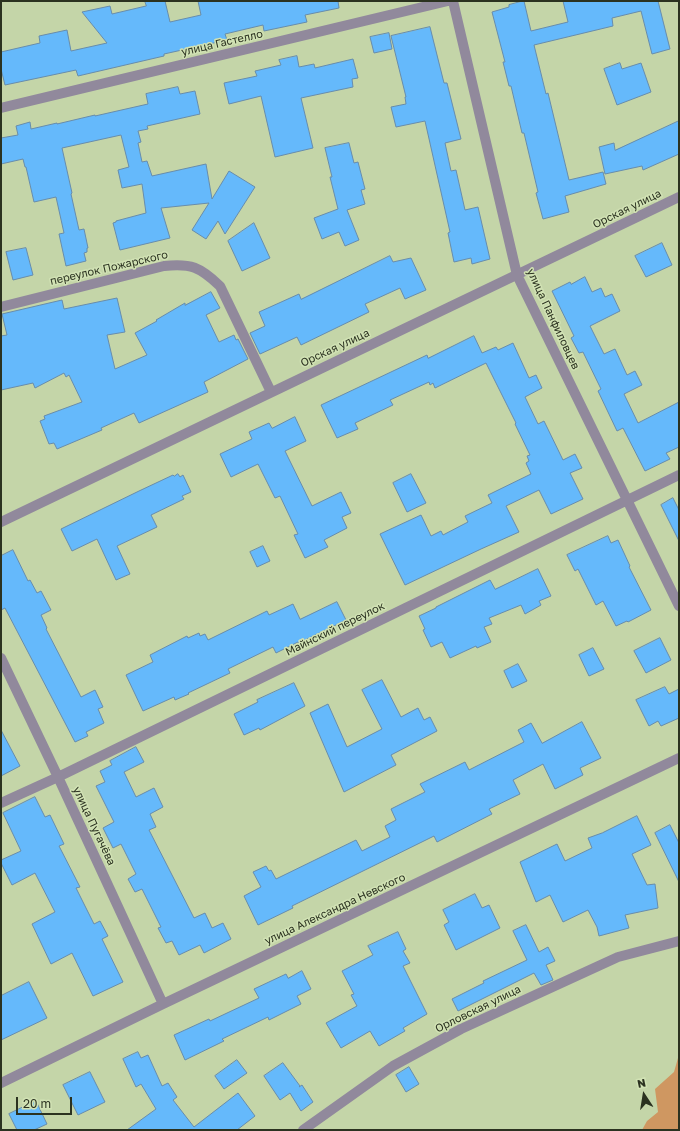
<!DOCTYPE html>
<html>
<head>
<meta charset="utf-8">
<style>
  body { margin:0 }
  #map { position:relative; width:680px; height:1131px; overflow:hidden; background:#c4d5a8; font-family:"Golos Text",sans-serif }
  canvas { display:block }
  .frame { position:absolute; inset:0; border:2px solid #2b3220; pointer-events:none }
  .north { position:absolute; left:624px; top:1075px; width:40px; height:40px; -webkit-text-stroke:3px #d1e2b4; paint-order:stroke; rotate:348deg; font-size:11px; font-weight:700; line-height:16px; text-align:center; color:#2b3220 }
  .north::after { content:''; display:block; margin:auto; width:14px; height:18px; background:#2b3220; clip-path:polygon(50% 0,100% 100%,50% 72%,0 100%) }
  .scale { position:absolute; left:16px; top:1097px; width:56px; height:18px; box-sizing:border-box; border:2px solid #2b3220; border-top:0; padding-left:5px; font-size:12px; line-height:14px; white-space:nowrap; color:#2b3220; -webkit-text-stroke:3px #d1e2b4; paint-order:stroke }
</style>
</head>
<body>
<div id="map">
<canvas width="680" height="1131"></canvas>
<div class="frame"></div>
<div class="north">N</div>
<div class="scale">20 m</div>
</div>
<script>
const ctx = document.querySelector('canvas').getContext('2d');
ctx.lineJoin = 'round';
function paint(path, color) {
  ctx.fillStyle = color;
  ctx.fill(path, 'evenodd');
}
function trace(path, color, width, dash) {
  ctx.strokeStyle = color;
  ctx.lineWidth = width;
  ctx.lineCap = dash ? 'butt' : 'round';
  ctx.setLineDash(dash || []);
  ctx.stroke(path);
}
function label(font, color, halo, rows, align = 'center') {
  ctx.font = font + ' "Golos Text",sans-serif';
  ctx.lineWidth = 3;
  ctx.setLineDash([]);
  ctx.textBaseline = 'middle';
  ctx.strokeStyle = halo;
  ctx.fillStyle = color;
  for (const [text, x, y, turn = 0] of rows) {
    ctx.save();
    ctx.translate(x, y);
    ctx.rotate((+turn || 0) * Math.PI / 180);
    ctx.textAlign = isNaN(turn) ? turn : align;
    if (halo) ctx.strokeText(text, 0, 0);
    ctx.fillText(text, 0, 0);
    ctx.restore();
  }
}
const green = new Path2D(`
  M678,1058h1v72h-37l5,-9 11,-9 -3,-23 19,-17z`);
const building = new Path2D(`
  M145,1h20l5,21 31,-7 -3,-14h140l1,7 -34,7 2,7 -43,9 -1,-6 -38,9 2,6 -63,14v2l-86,20 -2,-6 -71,15 -4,-16v-17l39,-9 -1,-7 28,-6 4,21 36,-8 -25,-31 28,-6 2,8 34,-8z
  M524,1l7,30 37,-9 -5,-21h95l12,48 -18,5 -11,-43 -29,7 1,8 -79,19 12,49 2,-1 21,87 34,-8 3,12 -41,12 4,16 -26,7 -7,-26 2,-1 -14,-59h-2l-11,-47h-2l-6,-24h2l-13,-50 17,-5v-2z
  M430,27l14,56h3l14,56 -16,4 6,28 5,-1 9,40 13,-3 12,52 -18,5 -1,-6 -17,4 -6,-29 2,-1 -25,-111 -29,6 -5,-20 15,-3 -1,-7h1l-15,-61z
  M389,33l3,16 -18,4 -4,-16z
  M297,56l2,11 15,-3 1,4 38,-9 5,19 -6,1 1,8 -52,11 12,50 -38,9 -14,-61 -32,8 -5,-21 33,-7 -2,-5 26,-6 -2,-5z
  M620,63l2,6 19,-6 10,29 -34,13 -13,-36z
  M178,87l2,7 15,-3 5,23 -53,12 1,3 -10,2 3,11 -3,1 4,19 5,-1 5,15 54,-12 6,35 17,-28 26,16 -30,47 -7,-13 -12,18 -14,-9 17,-27 -48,5 9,30 -50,12 -7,-27 3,-1v-1l30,-8 -4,-29 -20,4 -4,-18 11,-3 -8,-32 -59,13 10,45 -1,1 8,36 5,-1 4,19h-1v4l-3,1 2,8 -20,5 -7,-32 5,-1 -8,-36 -22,5 -8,-35h-1l-2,-8 -22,5v-26l17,-3 -2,-9 14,-4 1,7 26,-6v1l38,-9v1l53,-12 -2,-10z
  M679,121v33l-36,16 -1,-4 -37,8 -6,-27 15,-4 1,7z
  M349,143l5,20 4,-1 7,27 -4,1 4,14 -18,6 12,30 -14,6 -6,-14 -17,7 -8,-21 24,-9 -8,-32h2l-7,-29z
  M254,223l16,35 -28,13 -14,-30z
  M662,243l10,22 -26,12 -11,-21z
  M26,248l7,27 -20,5 -7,-28z
  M390,256l3,6 18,-4 15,32 -21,9 -5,-11 -35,16 4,8 -68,33 -4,-8 -37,17 -10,-21 15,-7 -6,-14 40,-18 2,5z
  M585,277l7,15 9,-4 4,9 7,-3 8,17 -30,15 14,28 11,-5 12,26 8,-4 7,14 -18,9 14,29 41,-21v45l-13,6 4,6 -25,12 -22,-43 -6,3 -19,-40 3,-2 -18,-37 -4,1 -8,-15 3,-2 -22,-45 18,-9 1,2z
  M211,292l9,16 -14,7 13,27 15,-7 2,5 2,-1 10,20 -44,23 4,10 -69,31 -5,-10 -33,15 1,2 -45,19 -3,-6 -5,1 -9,-23 5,-2 -1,-3 38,-14 -13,-27 -3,2 -2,-4 -29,15 -2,-5 -32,7v-54l6,-1 -5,-21 60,-14 2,9 53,-11 8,34 -18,3 8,34 32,-14 -12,-22 22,-12 -1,-1 29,-17v2z
  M474,336l8,17 14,-6 2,3 15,-7 16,35 7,-3 6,13 -17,9 13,27 6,-3 19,39 12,-6 7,14 -12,5 13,26 -32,15 -12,-24 -33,16 13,26 -38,17 -76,36 -25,-51 41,-19 10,21 10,-5 2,4 25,-13 -3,-6 27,-13 -4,-8 43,-21 -5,-11 3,-2 -2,-5 3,-1 -15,-31 1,-1 -30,-60 -51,25 -2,-5 -3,2 -1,-3 -39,18 3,5 -38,18 3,6 -21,9 -16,-33 106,-50 1,3z
  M295,417l11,24 -21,10 27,55 29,-14 10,21 -9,4 5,11 -23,12 4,7 -23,11 -11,-23 4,-1 -18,-38 -5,2 -17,-34 -27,13 -11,-23 32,-15 -3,-7 20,-9 3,5z
  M178,474l2,3 3,-2 8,17 -9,4 2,3 -33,16 6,12 -40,19 13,28 -14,6 -19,-41 -25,12 -11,-22 78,-38 34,-16 1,1z
  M411,474l15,29 -19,9 -14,-29z
  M673,498l6,12v31l-18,-36z
  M608,536l3,7 7,-3 12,26 -1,1 22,43 -23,12 -1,-1 -11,5 -13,-25 -7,4 -18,-36 -3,2 -8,-16z
  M263,546l7,15 -13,6 -7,-15z
  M13,550l15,31 2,-1 7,13 4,-2 10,19 -10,5 6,13 -1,1 35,68 14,-7 8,17 -5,2 6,14 -18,9 2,4 -13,6 -70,-134 -4,2v-54z
  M538,569l13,27 -12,5 2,4 -16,9 -4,-9 -32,13 3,6 -8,3 7,15 -14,6 -1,-2 -26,12 -8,-16 -11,5 -8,-17 2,-1 -6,-13 17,-8v-1l54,-27 5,9z
  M337,602l9,18 -37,18 -10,5 -1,-1 -22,11 -3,-6 -45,22 2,4 -42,20 1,1 -14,6 -1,-3 -31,14 -17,-36 27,-13 -3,-7 37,-19 1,2 11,-5 1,3 5,-2 3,6 59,-29 2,4 24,-11 7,15z
  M660,638l11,22 -25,13 -12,-22z
  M593,648l11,21 -15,7 -10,-21z
  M518,664l9,17 -15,7 -8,-17z
  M382,680l19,37 17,-9 6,12 6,-3 7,14 -46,24 5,10 -52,27 -34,-79 18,-9 19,43 35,-18 -20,-39z
  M294,683l11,23 -45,24 -1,-2 -15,7 -10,-21 24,-12 -1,-2z
  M665,687l4,7 10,-5v29l-18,8 -3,-5 -9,5 -13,-26z
  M582,722l19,36 -21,10 3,7 -28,14 -12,-25 -30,16 7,14 -31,15 3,5 -55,28 -3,-6 -142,70 1,2 -35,17 -14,-29 17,-9 -8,-15 13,-6 3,5 2,-1 5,9 80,-39 6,11 28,-14 -5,-11 11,-6 -5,-11 34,-17 -5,-8 45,-22 4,8 55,-28 -6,-12 13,-7 11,20z
  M1,730l19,36 -19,10z
  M136,747l8,15 -20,10 12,25 18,-9 9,19 -13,7 6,13 -7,3 45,88 11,-5 7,15 11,-5 8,16 -27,14 -4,-8 -21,10 -7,-14 -6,2 -8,-15 3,-1 -19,-38 -7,3 -7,-13 8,-5 -15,-30 -8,4 -10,-20 11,-6 -18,-36 9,-4 -5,-11 12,-6 -2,-4z
  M35,797l10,20 5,-2 14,29 -5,2 21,41 -4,1 18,36 6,-3 8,15 -6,3 21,43 -30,14 -21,-43 -21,11 -19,-40 23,-12 -20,-39 -23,12 -11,-22v-3l20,-9 -18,-38z
  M637,816l14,29 -19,9 15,31 8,-1 3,24 -33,7 4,13 -30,8 -2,-9 -9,-17 -25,12 -13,-27 -14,7 -16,-40 37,-18 8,17 27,-13 -4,-10 14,-5z
  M670,825l9,18v39l-24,-49z
  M475,894l7,14 7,-3 11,23 -44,22 -12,-25 5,-3 -6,-12z
  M526,925l13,27 9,-5 7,14 -9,4 7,15 -12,5 -7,-12 -76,38 -6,-12 32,-16 -1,-2 44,-21 -14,-29z
  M398,932l8,17 -3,2 7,12 -7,3 24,48 -24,14 2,3 -26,15 -9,-15 -29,17 -15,-25 31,-17 -6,-11 3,-1 -12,-23 31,-16 -5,-9z
  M302,971l9,18 -14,7 4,8 -32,16 -1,-3 -46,22 2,2 -39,19 -11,-25 35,-16 1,2 49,-23 -5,-9 32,-15 2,4z
  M29,982l18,36 -46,22v-44z
  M138,1052l3,6 7,-3 14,31 6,-3 9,14 -4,3 21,27 44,-34 17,23 -18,14h-110l29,-21 -15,-25 -5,3 -13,-28z
  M237,1060l10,13 -23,16 -9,-13z
  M283,1063l17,23 -1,1 3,-2 11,17 -12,9 -11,-18 -10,7 -16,-24z
  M409,1067l10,17 -13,8 -10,-17z
  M90,1072l15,30 -27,13 -15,-30z
  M36,1101l11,23 -13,6h-17l-8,-16z`);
const street = new Path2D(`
  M453,1l64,274 162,331
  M1,108l447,-107
  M1,307l163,-41c27,-3 36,1 56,20l51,106
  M1,522c226,-109 452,-216 678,-325
  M1,658l57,119 105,227
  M1,803l57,-26 621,-302
  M1,1083l162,-79 516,-246
  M303,1130l90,-64 68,-37 157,-72 61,-16`);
const streetNames = [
  ["улица Гастелло",222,43,-13],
  ["Орская улица",627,209,-26],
  ["переулок Пожарского",109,268,-13],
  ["улица Панфиловцев",553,319,65],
  ["Орская улица",335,348,-25],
  ["Майнский переулок",335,629,-26],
  ["улица Пугачёва",94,826,65],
  ["улица Александра Невского",335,909,-25],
  ["Орловская улица",478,1009,-26]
];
paint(green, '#cf9761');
paint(building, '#65b9fb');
trace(building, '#678cab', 1);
trace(street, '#91899c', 10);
label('11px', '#2b3220', '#d1e2b4', streetNames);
</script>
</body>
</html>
